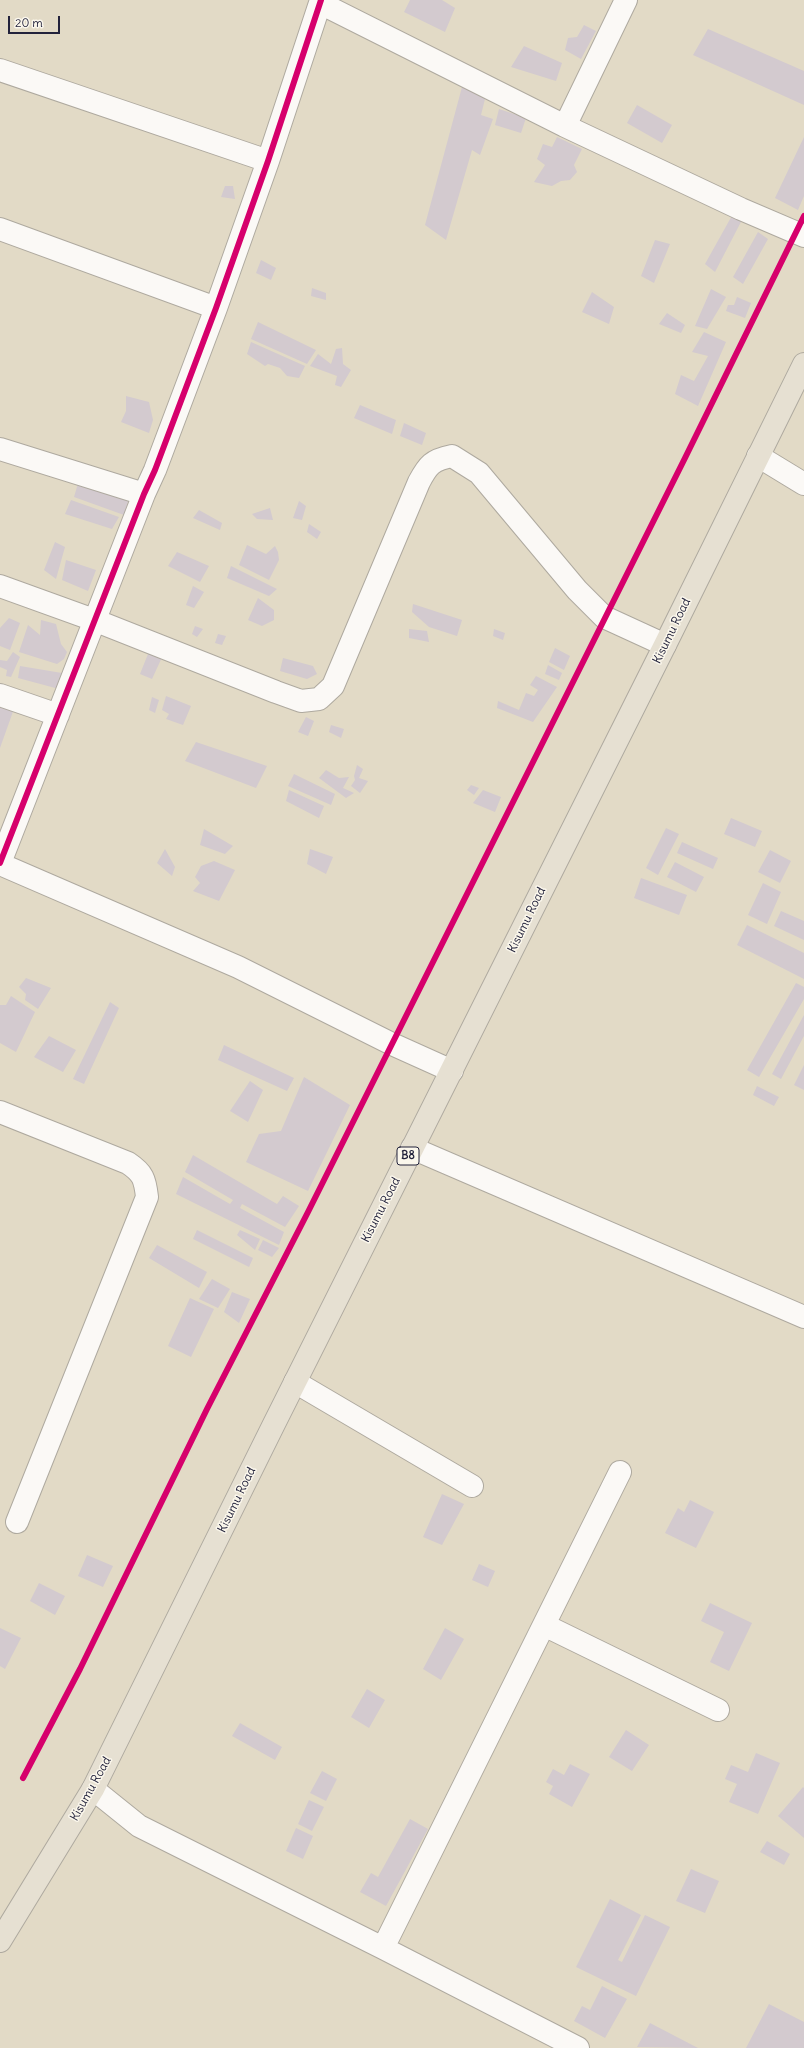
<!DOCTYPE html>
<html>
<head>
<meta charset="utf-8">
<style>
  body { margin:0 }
  #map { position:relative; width:804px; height:2048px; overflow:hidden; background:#e2dac6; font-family:Delius,sans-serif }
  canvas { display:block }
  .scale { position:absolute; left:8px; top:16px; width:52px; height:18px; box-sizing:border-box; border:2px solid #22223b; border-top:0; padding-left:5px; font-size:12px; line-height:14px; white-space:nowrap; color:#22223b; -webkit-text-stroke:3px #fbf7ec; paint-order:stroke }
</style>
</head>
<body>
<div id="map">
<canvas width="804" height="2048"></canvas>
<div class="scale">20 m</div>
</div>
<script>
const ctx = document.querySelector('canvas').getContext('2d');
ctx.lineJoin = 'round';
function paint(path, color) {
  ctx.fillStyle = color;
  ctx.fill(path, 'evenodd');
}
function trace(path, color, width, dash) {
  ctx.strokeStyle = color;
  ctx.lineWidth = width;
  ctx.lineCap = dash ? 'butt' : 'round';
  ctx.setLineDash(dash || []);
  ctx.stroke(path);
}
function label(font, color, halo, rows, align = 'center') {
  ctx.font = font + ' Delius,sans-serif';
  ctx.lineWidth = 3;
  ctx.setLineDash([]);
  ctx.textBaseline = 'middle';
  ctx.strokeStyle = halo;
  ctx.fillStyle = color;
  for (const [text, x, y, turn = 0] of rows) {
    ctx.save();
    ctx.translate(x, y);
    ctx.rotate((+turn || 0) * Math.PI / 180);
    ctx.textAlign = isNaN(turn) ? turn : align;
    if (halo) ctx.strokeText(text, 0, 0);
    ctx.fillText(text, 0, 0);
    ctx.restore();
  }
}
const building = new Path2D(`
  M410,0h32l13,8 -10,24 -41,-20z
  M584,25l12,6 -15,28 -16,-9 3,-12 9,-1z
  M708,29l96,42v34l-111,-50z
  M524,46l38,17 -6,18 -45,-14z
  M462,87l24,8 -5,20 12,4 -13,36 -8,-5 -26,90 -21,-15z
  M637,105l35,20 -10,18 -35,-20z
  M499,109l27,9 -5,15 -26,-8z
  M557,137l25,12 -8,16 3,7 -7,8 -9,1 -9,5 -18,-4 11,-17 -8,-6 6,-15 9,3z
  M804,137v59l-6,14 -23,-12z
  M225,186h8l2,13 -14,-2z
  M734,212l9,6 -28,54 -10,-8z
  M758,232l10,7 -25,45 -10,-7z
  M655,240l15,4 -16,39 -13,-7z
  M261,260l15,8 -5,12 -15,-7z
  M312,288l14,5v7l-15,-4z
  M711,289l15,8 -19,32 -12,-3z
  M592,292l22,15 -5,17 -27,-12z
  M737,297l14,6 -6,15 -19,-7 2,-6h6z
  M667,313l18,12 -4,8 -22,-9z
  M258,322l58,28 -9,14 -56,-25z
  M704,332l22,10 -28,64 -23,-12 6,-19 13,6 14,-25 -16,-4z
  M251,342l54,24 -6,12 -12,-2 -7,-8 -12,-4 -3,2 -18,-12z
  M342,348l1,16 8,6 -10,17 -6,-2 2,-9 -27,-10 8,-12 13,10 5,-15z
  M126,396l23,6 4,18 -4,13 -28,-11 5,-11z
  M360,405l36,15 -4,14 -38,-16z
  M404,423l22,10 -4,12 -22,-9z
  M79,480l50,19 -5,16 -50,-18z
  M71,500l48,17 -7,12 -47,-15z
  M299,501l7,5 -4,14 -9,-2z
  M270,508l3,12 -16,-1 -5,-5z
  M199,510l23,13 -2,7 -27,-12z
  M309,524l12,8 -4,7 -10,-7z
  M55,542l10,5 -9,32 -12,-9z
  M247,545l19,9 9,-8 3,6 1,8 -10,20 -30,-15z
  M177,552l32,14 -9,16 -32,-16z
  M66,560l30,10 -8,21 -26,-11z
  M231,566l46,23 -8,7 -42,-18z
  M193,586l11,6 -10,16 -8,-3z
  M258,598l16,12v10l-12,6 -14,-6z
  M413,604l49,16 -5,16 -28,-9 -17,-15z
  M9,618l11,5 -10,27 -10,-4v-18z
  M41,620l15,4 5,20 6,8 -3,7 -7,5 -38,-12 9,-27 12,10z
  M195,626l8,3 -6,8 -5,-3z
  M409,629l18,2 2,11 -20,-4z
  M494,629l11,4 -2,7 -10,-4z
  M218,634l8,2 -4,9 -7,-2z
  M555,648l15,8 -6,14 -15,-8z
  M150,649l14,4 -12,26 -12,-5z
  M13,652l7,5 -9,20 -5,-1 1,-6 -7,-3v-7l7,1z
  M283,658l30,8 4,8 -10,5 -27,-8z
  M548,665l14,8 -3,7 -14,-6z
  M20,666l42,7 -3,16 -41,-11z
  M536,676l21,11 -24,35 -36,-14 1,-7 21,9 7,-17 8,3 4,-6 -8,-5z
  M166,696l25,10 -8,19 -17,-6 3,-5 -7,-4z
  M152,697l7,3 -4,13 -6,-3z
  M2,702l13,4 -15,42v-40z
  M306,717l8,4 -6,15 -10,-4z
  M331,725l13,4 -3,9 -12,-6z
  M196,742l71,24 -11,22 -71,-27z
  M357,765l6,4 -4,9 9,3 -8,12 -9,-7 4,-6 -1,-4z
  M326,770l13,8 10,-1 -6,11 11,5 -8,5 -27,-20z
  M294,774l41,20 -4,11 -43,-19z
  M471,785l8,3 -5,7 -7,-5z
  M289,790l35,16 -5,12 -33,-17z
  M483,790l18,7 -6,15 -22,-9z
  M731,818l31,13 -7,16 -31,-13z
  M666,828l13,6 -21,41 -12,-7z
  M204,829l29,17 -8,8 -25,-9z
  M682,842l36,16 -5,11 -36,-16z
  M165,849l10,18 -3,9 -15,-13z
  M310,849l23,8 -7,17 -19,-10z
  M770,850l21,11 -11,22 -22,-11z
  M214,861l21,9 -16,31 -26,-10 7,-8 -5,-6 6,-11z
  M675,862l29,15 -8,15 -29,-15z
  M641,878l46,17 -8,20 -45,-17z
  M763,883l18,9 -14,32 -19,-9z
  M781,911l23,10v19l-30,-14z
  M747,925l57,28v26l-67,-34z
  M26,978l25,10 -13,21 -13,-9 1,-6 -7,-7z
  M796,983l8,4v12l-45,78 -12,-7z
  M11,996l24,16 -19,40 -16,-9v-38h6z
  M110,1002l9,6 -35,76 -11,-5z
  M804,1015v21l-23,43 -9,-5z
  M49,1036l27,14 -13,22 -29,-15z
  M224,1045l70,33 -7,13 -69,-31z
  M804,1065v25l-10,-5z
  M304,1077l46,28 -42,86 -62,-29 13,-28 22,-3z
  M250,1081l13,9 -15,32 -18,-11z
  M757,1086l22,11 -5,9 -21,-11z
  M193,1155l84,49 6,-8 16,10 -14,21 -43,-23 -2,4 44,24 -5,13 -103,-51 7,-17 47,27 3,-4 -48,-28z
  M197,1230l56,28 -4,9 -56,-28z
  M240,1230l20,9 -5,11 -18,-15z
  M263,1240l16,8 -7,9 -14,-7z
  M157,1245l50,27 -8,16 -50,-30z
  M212,1279l18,10 -12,19 -19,-9z
  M232,1292l18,7 -11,24 -15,-11z
  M190,1298l24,11 -23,48 -23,-11z
  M442,1494l22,10 -22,41 -19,-8z
  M690,1500l24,12 -18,36 -31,-15 13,-25 6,4z
  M87,1555l26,11 -10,21 -25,-11z
  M479,1564l16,7 -7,16 -16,-7z
  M39,1583l26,13 -10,19 -25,-14z
  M710,1603l42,20 -23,48 -19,-9 14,-30 -23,-11z
  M0,1628l21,10 -16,31 -5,-3z
  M445,1628l19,11 -23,41 -18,-11z
  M367,1689l18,11 -16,28 -18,-11z
  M240,1723l42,24 -7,13 -43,-24z
  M626,1730l23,15 -17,26 -23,-14z
  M756,1753l24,10 -22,51 -29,-12 8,-18 -12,-5 6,-14 17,7z
  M570,1764l20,10 -18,33 -23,-13 4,-8 -7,-4 7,-13 11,6z
  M322,1771l15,8 -11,22 -16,-8z
  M803,1787l1,1v50l-26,-22z
  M309,1800l15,7 -12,24 -14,-7z
  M410,1819l18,10 -42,77 -26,-14 11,-19 7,4z
  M296,1828l17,8 -10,23 -17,-8z
  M767,1841l23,13 -6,11 -24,-13z
  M691,1869l28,12 -14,32 -29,-12z
  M610,1899l31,16 -23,45 4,2 23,-47 25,12 -34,69 -60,-29z
  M602,1986l25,13 -22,39 -31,-17 8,-15 8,4z
  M769,2004l35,18v26h-58z
  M650,2023l48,25 -61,-1z`);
const minor = new Path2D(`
  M320,3l245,123 176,83 63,27
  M0,70l268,91
  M565,126l61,-126
  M0,229l216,79
  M0,449l144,45
  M758,456l46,28
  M0,586l94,34 182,72 25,9 18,-2 14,-13 86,-204c9,-17 13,-22 33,-26l27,17 98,117 27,27 61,28
  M0,695l58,20
  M0,863l144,-369 11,-24 61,-162 52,-147 53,-161
  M0,864l238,103 154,77 60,27
  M0,1112l128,51c15,10 17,16 19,34l-130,325
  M412,1148l392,169
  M295,1382l177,104
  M544,1625l174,85
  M93,1789l46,37 244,122 195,100
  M383,1948l237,-476`);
const highway = new Path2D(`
  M0,1941l93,-152 181,-365 391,-779 139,-281`);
const cycleway = new Path2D(`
  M0,863l144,-369 11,-24 61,-162 52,-147 53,-161
  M23,1778l57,-109 127,-260 101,-197 377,-754 119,-242`);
const shields = [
  [408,1156,22]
];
const shieldNames = [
  ["B8",408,1156]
];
const streetNames = [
  ["Kisumu Road",672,631,-64],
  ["Kisumu Road",527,920,-64],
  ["Kisumu Road",381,1210,-63],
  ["Kisumu Road",237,1500,-64],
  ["Kisumu Road",91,1789,-61]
];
paint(building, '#d3cacf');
trace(minor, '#aea99f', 24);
trace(highway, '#aea99f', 24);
trace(minor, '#fbf9f6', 22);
trace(highway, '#e6e0d2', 22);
trace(cycleway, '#d6006c', 6);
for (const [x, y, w] of shields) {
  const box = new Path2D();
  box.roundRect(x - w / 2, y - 9, w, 18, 3);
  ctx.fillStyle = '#fbf7ec';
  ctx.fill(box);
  trace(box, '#22223b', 1);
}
label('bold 11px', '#22223b', null, shieldNames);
label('12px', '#22223b', '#fbf7ec', streetNames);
</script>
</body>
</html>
